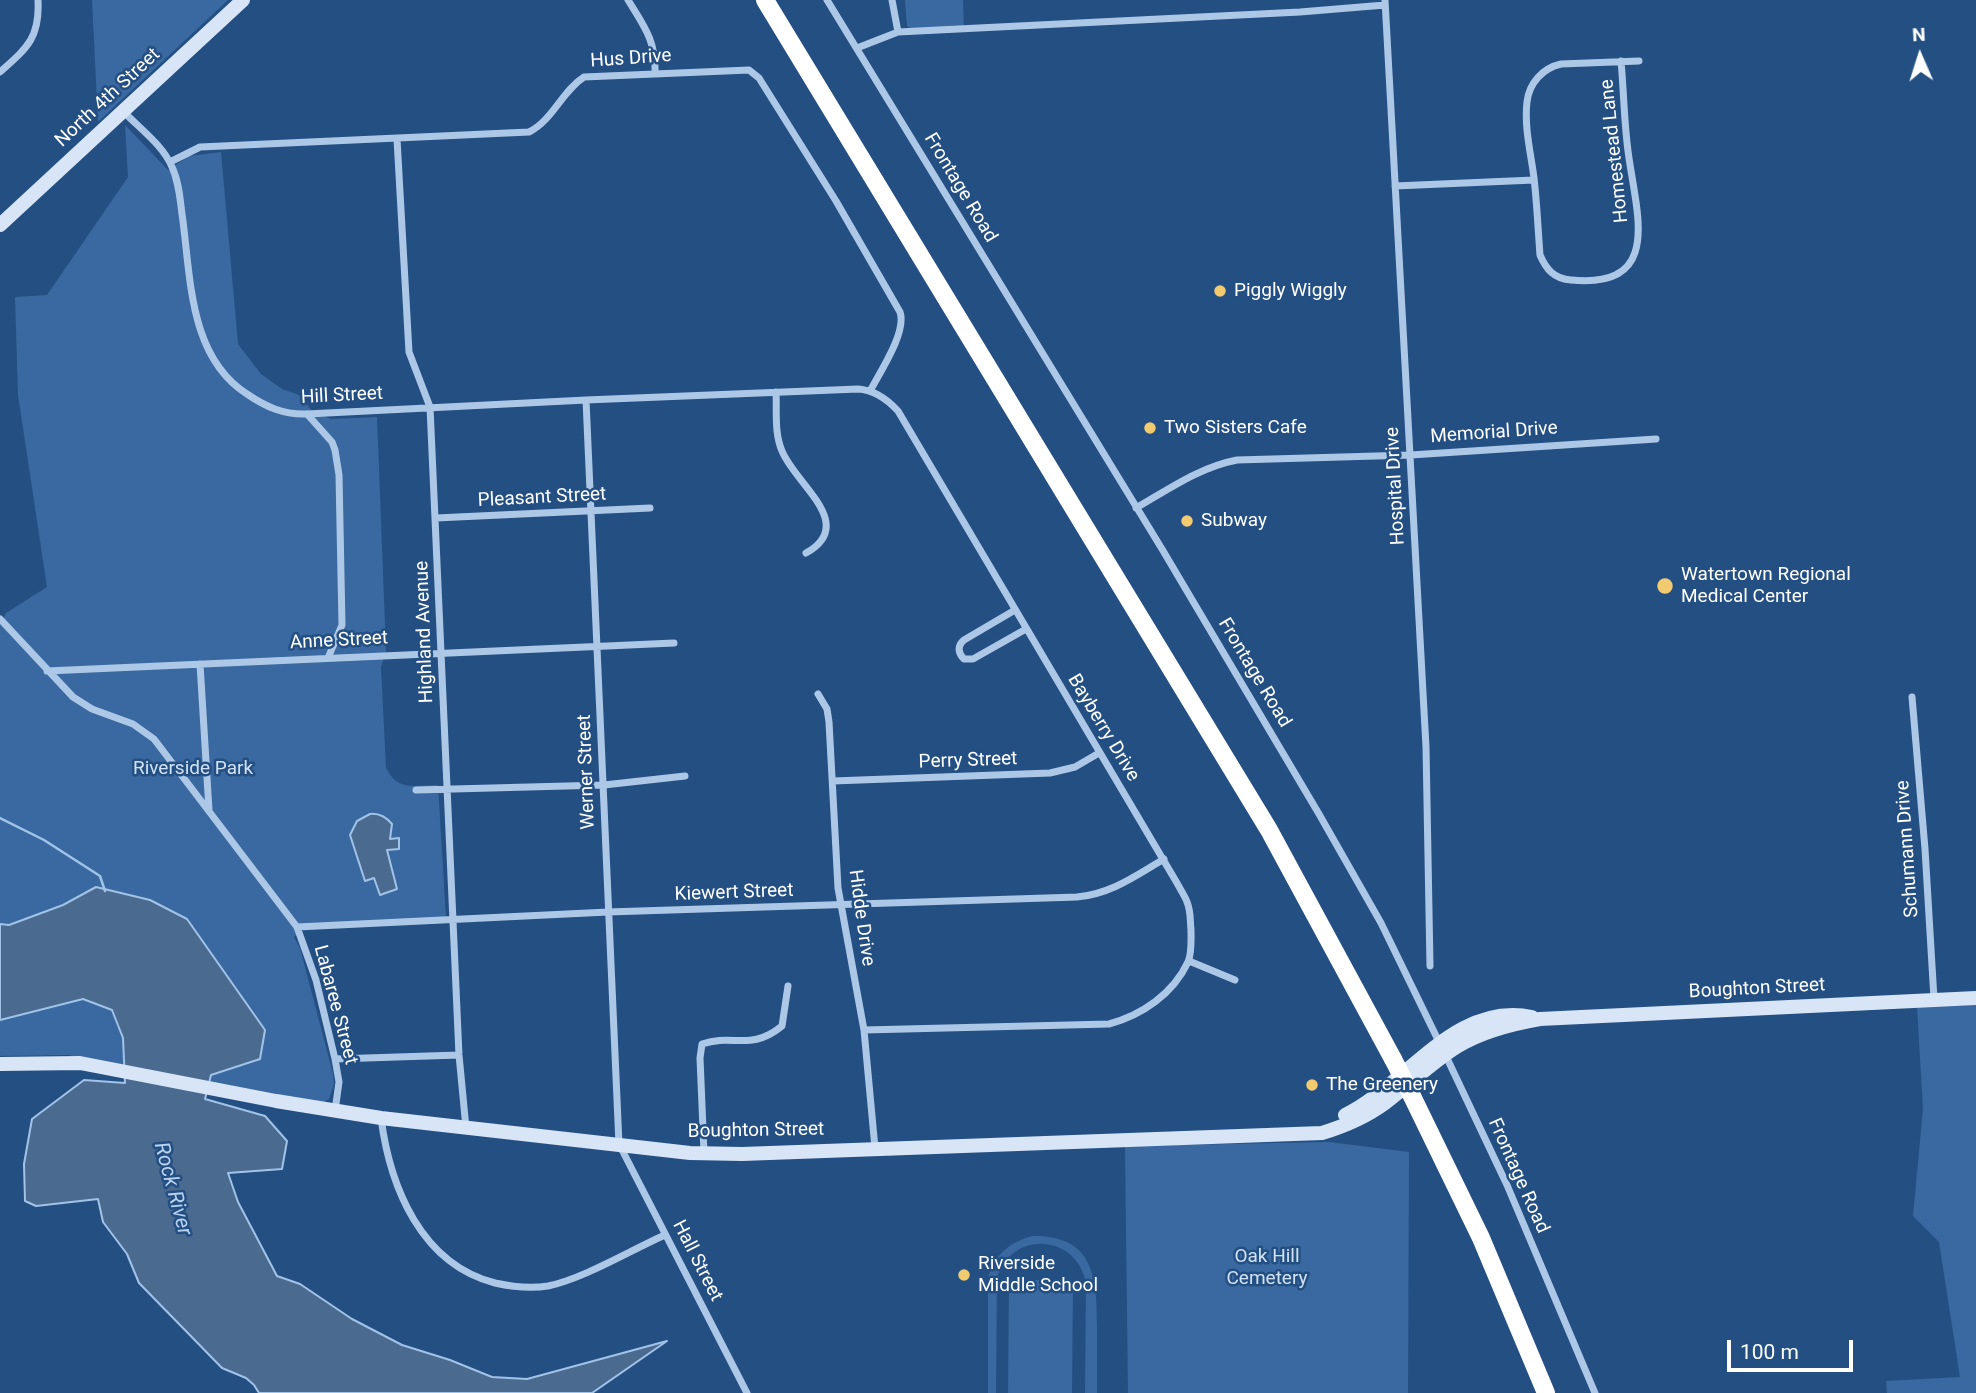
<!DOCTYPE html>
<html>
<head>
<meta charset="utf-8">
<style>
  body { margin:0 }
  #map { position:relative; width:1976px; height:1393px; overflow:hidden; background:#244f83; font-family:Roboto,sans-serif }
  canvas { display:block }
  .north { position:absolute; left:1885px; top:21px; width:70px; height:70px; -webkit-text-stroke:5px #244f83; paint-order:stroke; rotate:357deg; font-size:19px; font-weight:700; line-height:28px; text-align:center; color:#fff }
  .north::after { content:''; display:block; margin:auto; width:24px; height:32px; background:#fff; clip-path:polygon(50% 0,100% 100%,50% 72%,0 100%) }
  .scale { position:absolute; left:1727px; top:1340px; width:126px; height:32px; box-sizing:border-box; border:4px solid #fff; border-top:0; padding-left:9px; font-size:21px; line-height:24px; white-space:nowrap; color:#fff; -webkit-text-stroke:5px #244f83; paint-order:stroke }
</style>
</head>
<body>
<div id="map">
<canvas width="1976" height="1393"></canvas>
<div class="north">N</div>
<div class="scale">100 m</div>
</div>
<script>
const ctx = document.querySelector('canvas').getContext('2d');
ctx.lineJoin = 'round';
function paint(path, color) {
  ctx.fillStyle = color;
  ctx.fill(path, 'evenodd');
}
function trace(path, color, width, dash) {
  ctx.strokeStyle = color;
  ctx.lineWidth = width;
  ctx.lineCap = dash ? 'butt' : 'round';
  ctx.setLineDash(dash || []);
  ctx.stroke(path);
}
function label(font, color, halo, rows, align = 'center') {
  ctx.font = font + ' Roboto,sans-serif';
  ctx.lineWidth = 5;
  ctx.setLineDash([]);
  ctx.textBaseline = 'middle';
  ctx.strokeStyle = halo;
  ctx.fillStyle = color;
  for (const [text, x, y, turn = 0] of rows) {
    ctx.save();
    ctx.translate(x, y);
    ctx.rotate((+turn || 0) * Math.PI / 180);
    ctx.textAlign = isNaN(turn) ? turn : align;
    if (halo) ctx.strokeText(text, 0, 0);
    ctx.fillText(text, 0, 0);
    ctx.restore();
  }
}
const green = new Path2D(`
  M92,0h136l-130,122z
  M905,0h58l1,30 -50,1 -7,-5z
  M125,125l43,45 21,-14 32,-4 17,192 23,30 21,15 17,6 13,16 19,8 46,-2 9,234 -5,16 5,101c13,24 27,17 52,17l8,134 -139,7 -13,11 6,11 33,126 1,10 -5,15 -8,5 -253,-49 -68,1v-430l6,-13 41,-26 -29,-192 -3,-98 32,-2 81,-118z
  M1976,1005v388h-89l-1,-12 74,-4 -21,-135 -26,-26 10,-107 -6,-102z
  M1329,1142l80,10 -1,241h-280l-3,-247z
  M1032,1236c62,-1 65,41 65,91 0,22 0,44 0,66h-12l1,-110c-9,-49 -74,-54 -89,-5l-1,115h-8v-115c6,-23 22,-36 44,-42z
  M1009,1280h64l-1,113h-64z`);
const water = new Path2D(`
  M370,814c9,-1 16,3 22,10l-2,15 9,-1v11l-12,1 10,39 -17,6 -6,-17 -9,3 -15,-46 7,-14z
  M96,887l54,13 37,19 78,111 -5,29 -49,16 -6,24 60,17 22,25 -5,28 -54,4 10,29 39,74 23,8 52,35 50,26 48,15 42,17 35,2 140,-38 -75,52h-333l-5,-8 -8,-7 -24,-10 -83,-85 -12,-29 -24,-32 -5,-23 -62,7 -11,-5 -1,-37 8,-45 52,-39 41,3 -2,-45 -11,-28 -29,-11 -83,21v-96l9,1 54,-20z`);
const stream = new Path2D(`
  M0,818l44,22 56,36 5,15`);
const street = new Path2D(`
  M628,0c16,26 28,41 27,73
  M827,0l335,549 157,265 62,109 59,121
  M892,0l6,32
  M1385,0l41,747 4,219
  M857,48l41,-16 402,-20 85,-7
  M1621,61c3,32 3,65 8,97 8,57 33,131 -58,122 -17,-1 -25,-11 -31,-25 -2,-26 -3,-51 -6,-77 -3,-24 -10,-51 -7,-76 2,-19 16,-34 34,-38l78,-3
  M0,72c27,-24 40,-34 38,-72
  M123,111c16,17 40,34 49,56 7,15 8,32 10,47 9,62 6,142 65,180 19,13 37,21 60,20l279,-14 272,-11c17,1 29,10 40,22l279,472c3,6 8,13 10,19 4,9 3,19 4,28 0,10 1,23 -3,32 -15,32 -46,53 -79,62l-245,6
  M397,139l12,213 21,55 29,648 7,73
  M170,162l30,-15 329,-15c24,-12 33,-41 55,-55l165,-7 10,8 77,123 64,111c7,20 -20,60 -30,79
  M1395,186l139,-6
  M776,392c1,18 -2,41 6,59 13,33 76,73 24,102
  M586,400l33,744 128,249
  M307,414l25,28 3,8 4,25 3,150 -14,33
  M1136,508c33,-19 64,-41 101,-48l174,-5 245,-16
  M436,518l214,-10
  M1015,610l-51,30c-7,6 -6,13 0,19h9l53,-30
  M0,619l73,78 19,12 41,15 21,15 143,188 19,53 19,79 4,23 -4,29
  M200,664l9,146
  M47,671l627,-28
  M818,694l9,15 2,13 9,166 26,142 11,118
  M1912,697l13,152 9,150
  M833,781l217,-8 25,-6 24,-14
  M416,790l188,-5 81,-9
  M297,927l311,-15 469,-15c34,-3 58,-21 87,-38
  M1189,961l46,19
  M1445,1054l62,131 88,208
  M335,1059l124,-4
  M381,1118c9,69 40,146 114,165 18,4 34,6 53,3 35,-7 83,-36 117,-51
  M704,1153l-4,-95 2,-14c32,-11 48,8 80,-18l6,-40`);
const secondary = new Path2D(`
  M0,225l243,-225
  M0,1064l80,-1 196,38 105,17 309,35 52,1 580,-21c23,-7 44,-16 63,-30 25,-19 47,-41 73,-57 25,-15 53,-22 82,-27l436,-21
  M1345,1115c62,-30 109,-114 187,-98`);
const highway = new Path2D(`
  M765,0l504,830 124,229
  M1411,1094l70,144 65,155`);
const highwayBridge = new Path2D(`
  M1393,1059l18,35`);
const markers = [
  [1220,291,7,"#f2ca70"],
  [1150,428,7,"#f2ca70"],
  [1187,521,7,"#f2ca70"],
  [1665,586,9,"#f2ca70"],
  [1312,1085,7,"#f2ca70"],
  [964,1275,7,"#f2ca70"]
];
const streetNames = [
  ["Hus Drive",631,59,-4],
  ["North 4th Street",108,98,-43],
  ["Homestead Lane",1615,151,-96],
  ["Frontage Road",960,188,59],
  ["Hill Street",342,396,-3],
  ["Memorial Drive",1494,433,-4],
  ["Hospital Drive",1396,486,-93],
  ["Pleasant Street",542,498,-3],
  ["Highland Avenue",425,632,-92],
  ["Anne Street",339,641,-3],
  ["Frontage Road",1254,673,59],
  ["Bayberry Drive",1103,728,59],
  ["Perry Street",968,761,-2],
  ["Werner Street",587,772,-92],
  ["Schumann Drive",1908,849,-94],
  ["Kiewert Street",734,893,-2],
  ["Hidde Drive",861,918,82],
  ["Boughton Street",1757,989,-3],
  ["Labaree Street",335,1005,75],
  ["Boughton Street",756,1131,-1],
  ["Frontage Road",1518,1176,66],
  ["Hall Street",697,1261,63]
];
const poiNames = [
  ["Piggly Wiggly",1234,291],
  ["Two Sisters Cafe",1164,428],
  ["Subway",1201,521],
  ["Watertown Regional",1681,575],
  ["Medical Center",1681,597],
  ["The Greenery",1326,1085],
  ["Riverside",978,1264],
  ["Middle School",978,1286]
];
const parkNames = [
  ["Riverside Park",193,769],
  ["Oak Hill",1267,1257],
  ["Cemetery",1267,1279]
];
const waterNames = [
  ["Rock River",172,1189,75]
];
paint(green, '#3969a0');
paint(water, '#4b6a8f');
trace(water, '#a1c3e8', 2);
trace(stream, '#a1c3e8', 2.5);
trace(street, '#adc8e7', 7);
trace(secondary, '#d7e5f6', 14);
trace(highway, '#fff', 18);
trace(highwayBridge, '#fff', 18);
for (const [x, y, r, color] of markers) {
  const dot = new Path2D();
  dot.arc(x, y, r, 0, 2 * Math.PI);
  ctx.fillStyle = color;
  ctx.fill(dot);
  trace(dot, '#244f83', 2.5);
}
label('19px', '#fff', '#244f83', streetNames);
label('19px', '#fff', '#244f83', poiNames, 'left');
label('19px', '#d0e2f6', '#244f83', parkNames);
label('italic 21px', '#b8d2ef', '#244f83', waterNames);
</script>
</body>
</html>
